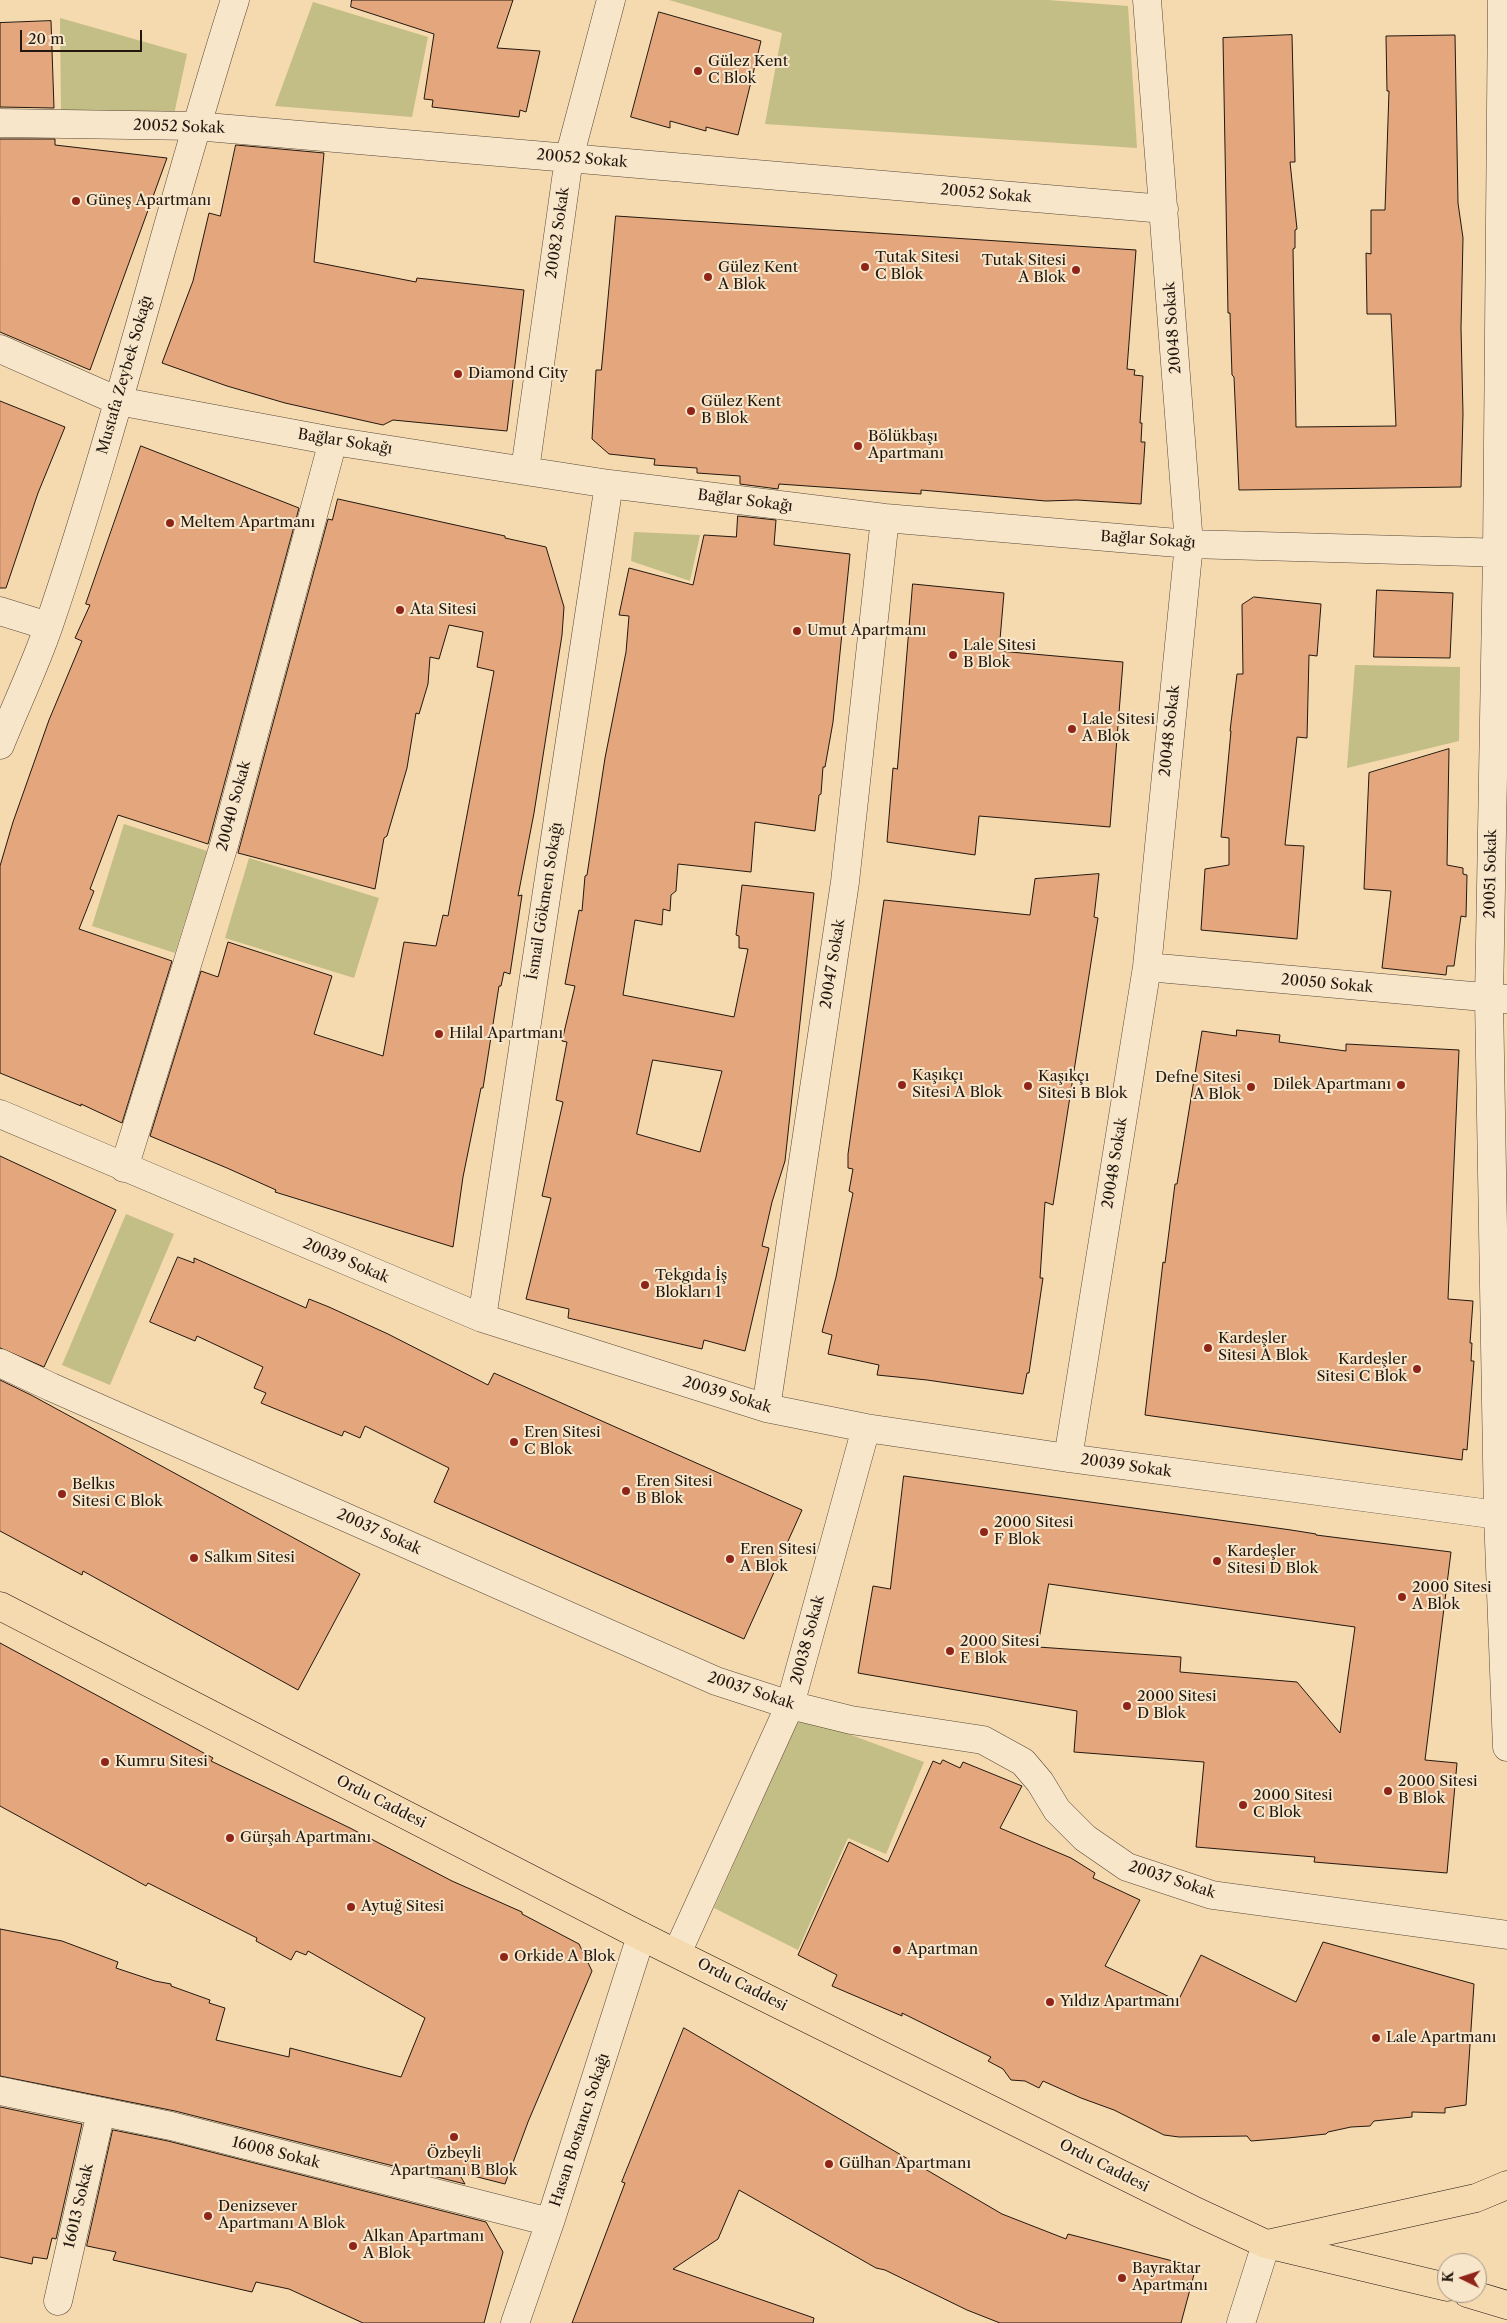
<!DOCTYPE html>
<html>
<head>
<meta charset="utf-8">
<style>
  body { margin:0 }
  #map { position:relative; width:1507px; height:2323px; overflow:hidden; background:#f5d9af; font-family:"Libre Caslon Text",serif }
  canvas { display:block }
  .north { position:absolute; left:1437px; top:2253px; width:50px; height:50px; box-sizing:border-box; background:#f8e6cb; border:1px solid #a29480; border-radius:50%; rotate:274deg; font-size:14px; font-weight:700; line-height:20px; text-align:center; color:#22180f }
  .north::after { content:''; display:block; margin:auto; width:18px; height:22px; background:#8f2418; clip-path:polygon(50% 0,100% 100%,50% 72%,0 100%) }
  .scale { position:absolute; left:20px; top:30px; width:122px; height:22px; box-sizing:border-box; border:2px solid #22180f; border-top:0; padding-left:6px; font-size:15px; line-height:18px; white-space:nowrap; color:#22180f; -webkit-text-stroke:4px #f8e6cb; paint-order:stroke }
</style>
</head>
<body>
<div id="map">
<canvas width="1507" height="2323"></canvas>
<div class="north">K</div>
<div class="scale">20 m</div>
</div>
<script>
const ctx = document.querySelector('canvas').getContext('2d');
ctx.lineJoin = 'round';
function paint(path, color) {
  ctx.fillStyle = color;
  ctx.fill(path, 'evenodd');
}
function trace(path, color, width, dash) {
  ctx.strokeStyle = color;
  ctx.lineWidth = width;
  ctx.lineCap = dash ? 'butt' : 'round';
  ctx.setLineDash(dash || []);
  ctx.stroke(path);
}
function label(font, color, halo, rows, align = 'center') {
  ctx.font = font + ' "Libre Caslon Text",serif';
  ctx.lineWidth = 4;
  ctx.setLineDash([]);
  ctx.textBaseline = 'middle';
  ctx.strokeStyle = halo;
  ctx.fillStyle = color;
  for (const [text, x, y, turn = 0] of rows) {
    ctx.save();
    ctx.translate(x, y);
    ctx.rotate((+turn || 0) * Math.PI / 180);
    ctx.textAlign = isNaN(turn) ? turn : align;
    if (halo) ctx.strokeText(text, 0, 0);
    ctx.fillText(text, 0, 0);
    ctx.restore();
  }
}
const green = new Path2D(`
  M669,0h379l80,6 9,142 -372,-24 17,-91z
  M313,2l115,35 -16,80 -137,-11z
  M60,18l127,36 -14,65 -112,-8z
  M634,532l66,3 -10,46 -59,-20z
  M1355,665l105,2 -1,74 -112,27z
  M124,824l83,27 -32,102 -83,-27z
  M249,858l130,40 -25,80 -129,-40z
  M126,1214l48,20 -64,151 -48,-20z
  M800,1716l124,46 -38,92 -38,-16 -50,112 -84,-42z`);
const building = new Path2D(`
  M352,0h161l-16,48 43,3 -14,61 -6,-2 -1,7 -87,-10 1,-7 -9,-1 10,-65 -83,-27z
  M659,12l102,29 -23,94 -32,-8v4l-36,-10v7l-39,-11z
  M51,21l3,87 -54,-1v-84z
  M1292,35l3,127h-5l7,67 -2,1v18l-2,1 3,178 100,-1 -5,-112h-24l-1,-61 5,1v-44h14l4,-119h-2l-1,-55 69,-1 3,168 5,35 -2,90 2,86 -2,73 -222,3 -5,-113 -2,-2 -2,-62h-2l-5,-275z
  M0,139h55v6l112,13 -77,212 -90,-38z
  M236,145l88,8 -10,109 102,20 1,-4 107,12 -17,141 -114,-11 -10,5 -98,-22 -58,-17 -65,-23 31,-82 16,-68 11,3z
  M616,216l520,34 -9,119 8,1 -1,5 9,1 -3,47h2l-1,19h4l-4,62 -64,-4 -31,1 -125,-11v4l-142,-10 -1,5 -38,-5v-8l-43,-3v-5l-43,-3 1,-6 -46,-5 -17,-15 4,-69h5z
  M0,401l65,26 -27,66 -32,95h-6z
  M141,446l158,62 -91,336 -90,-29 -28,74 4,2 -15,38 93,32 -50,162 -41,-19v2l-81,-33v-207l13,-44 36,-102 33,-79 -7,-3 15,-33 -4,-1z
  M338,499l167,37v2l41,9 18,60 -2,28 -28,178 -16,83 4,-1 -12,79 -6,-2 -3,14h-2l-16,102h-2l-18,89 -10,70 -178,-55 1,-2 -49,-22 -77,-32 51,-165 17,6 10,-35 104,34 -18,58 69,22 21,-114 32,4 7,-31 5,1 46,-245 -17,-4 6,-35 -34,-7 -10,34 -9,-2 -2,27 -9,30 -3,-1 -9,55 -20,68 -3,2 -9,51 -137,-36 90,-334 4,1z
  M738,516l38,4 -2,25 76,9 -17,168 -8,45h-2l-2,27 -2,1 -4,36 -60,-9 -4,50 -73,-8 -2,27 -5,4 -1,16 -7,-2 -1,16 -27,-5 -12,75 111,22 14,-68 -9,-1v-12l-3,-1 6,-50 72,8 -29,268 -13,41 -10,44 7,2 -24,103 -41,-11 -2,9 -134,-31 1,-9 -43,-10 25,-101 -9,-2 21,-94 -7,-2 11,-58 -5,-1 13,-55 -10,-2 14,-74 3,1 3,-35 2,-1 18,-117 21,-106 3,-36 -10,-1 10,-47 64,17 11,-50 32,2zM653,1060l69,11 -22,81 -63,-18z
  M913,584l91,9 -5,58 124,11 -13,165 -131,-11 -4,39 -88,-13 6,-74 4,1z
  M1377,590l76,3 -3,65 -76,-1z
  M1254,597l67,7 -4,52 -8,-1 -2,83 -10,-1 -12,108 19,1 -7,93 -96,-9 4,-61 24,-4v-27l-8,-1 10,-106h-1l7,-57h6l-1,-69z
  M1449,749l-2,116 16,3v6l4,1 -1,42 -5,-1 -7,50h-7l-1,9 -64,-7 9,-77 -27,-2 5,-116z
  M1099,874l-5,43 4,1 -45,287 -8,-3 -5,76h3l-14,95h-2l-4,21 -96,-14 -50,-5 2,-10 -51,-11 4,-19 -10,-3 14,-55 17,-84 -4,-2 4,-22 -5,-1v-14l36,-254 146,15 5,-36z
  M1237,1030l43,5 -1,7 67,9v-7l113,6 -11,249 25,2 -3,42h2l-1,18h3l-7,89 -4,-1 -1,11 -317,-45 18,-153 2,1 10,-79h2l25,-153 34,5z
  M0,1156l116,54 -72,157 -44,-19z
  M178,1257l16,6v-5l112,50 3,-9 20,8 59,27 100,51 6,-12 308,137 -58,129 -310,-137 15,-34 -84,-42 -5,12 -16,-7 -2,5 -81,-33 5,-10 -12,-5 9,-21 -66,-31 -2,5 -45,-19z
  M0,1380l31,15 329,179 -62,116 -215,-119 -1,4 -82,-44z
  M904,1476l387,54 25,4v1l135,17 -26,208 32,3 -10,110 -133,-11 1,-5 -119,-10 8,-85 -130,-10 3,-41 -219,-38 15,-87 17,3zM1049,1584l306,43 -15,106 -43,-51 -117,-10 1,-15 -143,-10z
  M0,1643l213,115 -2,3 139,67 102,53 70,31v2l57,30 13,27 -64,151 -23,62 -47,-12 7,12 -290,-73 -175,-35v-147l62,12 56,21 -2,6 39,13 16,3v2l39,14 -1,3 16,5 -9,32 73,17 1,-9 111,29 24,-59 -117,-67 -2,4 -10,-4 -5,9 -35,-19 1,-3 -109,-55 -2,3 -146,-80z
  M943,1760l17,8 3,-6 59,24 -22,42 71,30 24,15 -2,5 47,22 -35,66 73,35 23,-46 95,47 27,-60 151,42 -8,121 -21,3v5l-33,-1v5l-38,4 -4,5 -19,1 -23,5 -2,2 -38,4 -37,3 -4,-5 -68,1 -15,-2 -50,-25 -33,-12 -38,-17 -4,7 -14,-7 -14,-1 -8,-11 -15,-8 3,-4 -89,-44v3l-70,-30 5,-11 -39,-20 51,-113 39,20 45,-101 7,3z
  M684,2028l318,186 64,25 2,-5 128,33 -15,56h-181l-33,-13 -82,-40 -9,-2 -137,-78 -21,49 -45,30 141,49 -1,5h-241l53,-140 -3,-1z
  M0,2107l82,17 -26,115 -4,-1 -5,21 -14,-2 -1,7 -32,-7z
  M113,2130l55,11 318,81 17,30 -19,71h-121l-74,-34 -33,-7 -4,10 -139,-32 3,-8 -29,-6z`);
const minor = new Path2D(`
  M1502,0l-5,553 -8,446 9,516 9,232
  M0,123l195,3 969,83
  M0,349l118,52 215,40 276,43 276,34 304,26 318,9
  M525,470l44,-312 42,-158
  M0,611l48,15
  M0,745c16,-40 35,-79 49,-120 70,-206 120,-418 186,-625
  M1147,967l359,32
  M0,1114l482,204 284,90 100,20 202,30 430,57
  M124,1168l100,-323 109,-404
  M482,1318l127,-834
  M0,1363l51,24 665,294 74,24 61,15 132,20 40,22 17,20 17,28 28,28 42,29 85,28 295,40
  M766,1408l79,-526 40,-364
  M1068,1458l79,-491 42,-423 -42,-544
  M677,1953l113,-248 76,-277
  M0,2091l171,35 379,96
  M58,2301l43,-189
  M515,2323l35,-101 91,-286
  M1241,2323l25,-79`);
const major = new Path2D(`
  M0,1606l641,330 556,276 69,32 181,43
  M1272,2243l204,-45 31,-13
  M1467,2293l40,12`);
const markers = [
  [698,71,5,"#8f2418"],
  [76,201,5,"#8f2418"],
  [865,267,5,"#8f2418"],
  [1076,270,5,"#8f2418"],
  [708,277,5,"#8f2418"],
  [458,374,5,"#8f2418"],
  [691,411,5,"#8f2418"],
  [858,446,5,"#8f2418"],
  [170,523,5,"#8f2418"],
  [400,610,5,"#8f2418"],
  [797,631,5,"#8f2418"],
  [953,655,5,"#8f2418"],
  [1072,729,5,"#8f2418"],
  [439,1034,5,"#8f2418"],
  [902,1085,5,"#8f2418"],
  [1401,1085,5,"#8f2418"],
  [1028,1086,5,"#8f2418"],
  [1251,1087,5,"#8f2418"],
  [645,1285,5,"#8f2418"],
  [1208,1348,5,"#8f2418"],
  [1417,1369,5,"#8f2418"],
  [514,1442,5,"#8f2418"],
  [626,1491,5,"#8f2418"],
  [62,1494,5,"#8f2418"],
  [984,1532,5,"#8f2418"],
  [194,1558,5,"#8f2418"],
  [730,1559,5,"#8f2418"],
  [1217,1561,5,"#8f2418"],
  [1402,1597,5,"#8f2418"],
  [950,1651,5,"#8f2418"],
  [1127,1706,5,"#8f2418"],
  [105,1762,5,"#8f2418"],
  [1388,1791,5,"#8f2418"],
  [1243,1805,5,"#8f2418"],
  [230,1838,5,"#8f2418"],
  [351,1907,5,"#8f2418"],
  [897,1950,5,"#8f2418"],
  [504,1957,5,"#8f2418"],
  [1050,2002,5,"#8f2418"],
  [1376,2038,5,"#8f2418"],
  [454,2137,5,"#8f2418"],
  [829,2164,5,"#8f2418"],
  [208,2216,5,"#8f2418"],
  [353,2246,5,"#8f2418"],
  [1122,2278,5,"#8f2418"]
];
const poiNames = [
  ["Gülez Kent",708,62],
  ["C Blok",708,79],
  ["Güneş Apartmanı",86,201],
  ["Tutak Sitesi",875,258],
  ["C Blok",875,275],
  ["Tutak Sitesi",1066,261,"right"],
  ["A Blok",1066,278,"right"],
  ["Gülez Kent",718,268],
  ["A Blok",718,285],
  ["Diamond City",468,374],
  ["Gülez Kent",701,402],
  ["B Blok",701,419],
  ["Bölükbaşı",868,437],
  ["Apartmanı",868,454],
  ["Meltem Apartmanı",180,523],
  ["Ata Sitesi",410,610],
  ["Umut Apartmanı",807,631],
  ["Lale Sitesi",963,646],
  ["B Blok",963,663],
  ["Lale Sitesi",1082,720],
  ["A Blok",1082,737],
  ["Hilal Apartmanı",449,1034],
  ["Kaşıkçı",912,1076],
  ["Sitesi A Blok",912,1093],
  ["Kaşıkçı",1038,1077],
  ["Sitesi B Blok",1038,1094],
  ["Defne Sitesi",1241,1078,"right"],
  ["A Blok",1241,1095,"right"],
  ["Dilek Apartmanı",1391,1085,"right"],
  ["Tekgıda İş",655,1276],
  ["Blokları 1",655,1293],
  ["Kardeşler",1218,1339],
  ["Sitesi A Blok",1218,1356],
  ["Kardeşler",1407,1360,"right"],
  ["Sitesi C Blok",1407,1377,"right"],
  ["Eren Sitesi",524,1433],
  ["C Blok",524,1450],
  ["Eren Sitesi",636,1482],
  ["B Blok",636,1499],
  ["Belkıs",72,1485],
  ["Sitesi C Blok",72,1502],
  ["2000 Sitesi",994,1523],
  ["F Blok",994,1540],
  ["Eren Sitesi",740,1550],
  ["A Blok",740,1567],
  ["Kardeşler",1227,1552],
  ["Sitesi D Blok",1227,1569],
  ["Salkım Sitesi",204,1558],
  ["2000 Sitesi",1412,1588],
  ["A Blok",1412,1605],
  ["2000 Sitesi",960,1642],
  ["E Blok",960,1659],
  ["2000 Sitesi",1137,1697],
  ["D Blok",1137,1714],
  ["Kumru Sitesi",115,1762],
  ["2000 Sitesi",1398,1782],
  ["B Blok",1398,1799],
  ["2000 Sitesi",1253,1796],
  ["C Blok",1253,1813],
  ["Gürşah Apartmanı",240,1838],
  ["Aytuğ Sitesi",361,1907],
  ["Apartman",907,1950],
  ["Orkide A Blok",514,1957],
  ["Yıldız Apartmanı",1060,2002],
  ["Lale Apartmanı",1386,2038],
  ["Özbeyli",454,2154,"center"],
  ["Apartmanı B Blok",454,2171,"center"],
  ["Gülhan Apartmanı",839,2164],
  ["Denizsever",218,2207],
  ["Apartmanı A Blok",218,2224],
  ["Alkan Apartmanı",363,2237],
  ["A Blok",363,2254],
  ["Bayraktar",1132,2269],
  ["Apartmanı",1132,2286]
];
const streetNames = [
  ["20052 Sokak",179,127,2],
  ["20052 Sokak",582,159,5],
  ["20052 Sokak",986,194,5],
  ["20082 Sokak",558,233,-82],
  ["20048 Sokak",1173,328,-94],
  ["Mustafa Zeybek Sokağı",125,375,-74],
  ["Bağlar Sokağı",345,442,9],
  ["Bağlar Sokağı",745,501,7],
  ["Bağlar Sokağı",1148,540,4],
  ["20048 Sokak",1170,731,-84],
  ["20040 Sokak",234,806,-75],
  ["20051 Sokak",1491,874,-89],
  ["İsmail Gökmen Sokağı",545,901,-81],
  ["20047 Sokak",833,964,-81],
  ["20050 Sokak",1327,984,5],
  ["20048 Sokak",1115,1163,-81],
  ["20039 Sokak",346,1261,23],
  ["20039 Sokak",727,1395,17],
  ["20039 Sokak",1126,1466,8],
  ["20037 Sokak",379,1532,24],
  ["20038 Sokak",808,1640,-75],
  ["20037 Sokak",751,1691,18],
  ["Ordu Caddesi",381,1802,27],
  ["20037 Sokak",1172,1880,18],
  ["Ordu Caddesi",742,1985,27],
  ["Hasan Bostancı Sokağı",580,2130,-72],
  ["16008 Sokak",276,2153,14],
  ["Ordu Caddesi",1104,2166,27],
  ["16013 Sokak",79,2206,-77]
];
paint(green, '#c3bd86');
paint(building, '#e4a67c');
trace(building, '#22180f', 1);
trace(minor, '#574837', 29);
trace(major, '#22180f', 29);
trace(minor, '#f8e6cb', 28);
trace(major, '#f5d9af', 28);
for (const [x, y, r, color] of markers) {
  const dot = new Path2D();
  dot.arc(x, y, r, 0, 2 * Math.PI);
  ctx.fillStyle = color;
  ctx.fill(dot);
  trace(dot, '#f8e6cb', 2);
}
label('15px', '#22180f', '#f8e6cb', poiNames, 'left');
label('15px', '#22180f', '#f8e6cb', streetNames);
</script>
</body>
</html>
